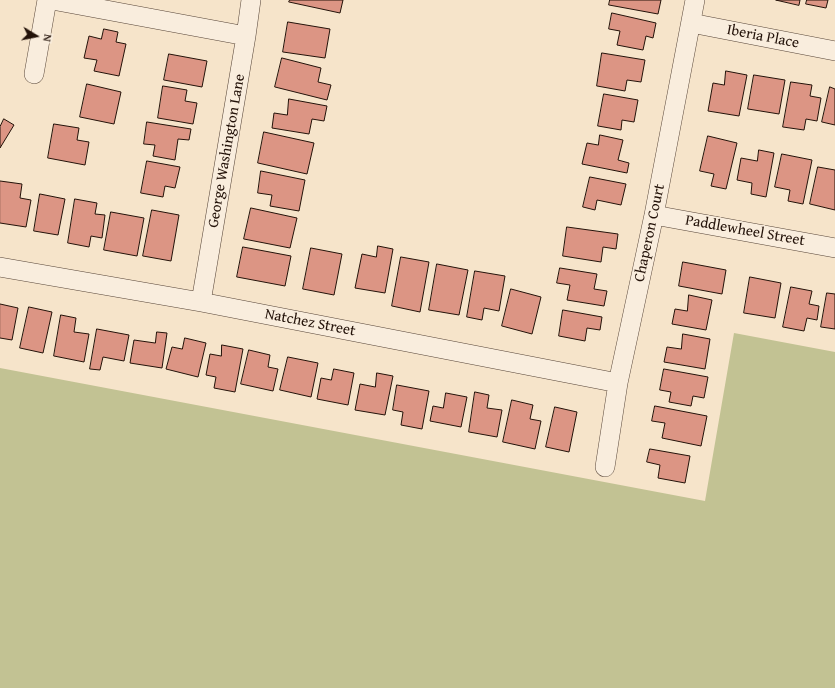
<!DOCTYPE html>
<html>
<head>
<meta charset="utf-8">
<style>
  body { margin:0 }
  #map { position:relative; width:835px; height:688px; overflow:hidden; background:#f6e4ca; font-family:"Gentium Book Plus",serif }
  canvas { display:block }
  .north { position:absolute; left:16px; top:16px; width:40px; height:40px; -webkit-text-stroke:3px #f9eddd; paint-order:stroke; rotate:100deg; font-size:11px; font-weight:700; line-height:16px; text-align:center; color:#231209 }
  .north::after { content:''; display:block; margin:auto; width:14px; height:18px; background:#231209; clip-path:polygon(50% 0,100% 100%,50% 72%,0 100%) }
</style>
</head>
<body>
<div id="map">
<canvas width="835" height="688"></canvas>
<div class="north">N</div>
</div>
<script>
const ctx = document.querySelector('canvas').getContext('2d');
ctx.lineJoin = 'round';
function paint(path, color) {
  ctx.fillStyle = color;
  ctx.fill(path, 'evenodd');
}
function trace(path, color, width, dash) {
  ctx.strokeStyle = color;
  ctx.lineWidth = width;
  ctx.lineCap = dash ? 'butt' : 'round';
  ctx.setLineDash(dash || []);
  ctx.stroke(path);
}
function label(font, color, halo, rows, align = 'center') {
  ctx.font = font + ' "Gentium Book Plus",serif';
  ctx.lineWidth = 3;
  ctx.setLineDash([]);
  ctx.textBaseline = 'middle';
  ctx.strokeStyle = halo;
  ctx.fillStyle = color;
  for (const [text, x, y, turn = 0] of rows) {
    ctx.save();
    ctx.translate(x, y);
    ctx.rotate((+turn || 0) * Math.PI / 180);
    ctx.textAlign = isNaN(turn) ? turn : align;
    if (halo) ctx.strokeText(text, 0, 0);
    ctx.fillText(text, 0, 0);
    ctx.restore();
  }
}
const green = new Path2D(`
  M734,333l101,19v336h-835v-320l705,133z`);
const building = new Path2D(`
  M290,0h53l-3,13 -51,-11z
  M610,0h51l-3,14 -49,-9z
  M776,0h24l-1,5z
  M807,0h21l-2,8 -20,-4z
  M612,13l44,10 -3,15 -7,-2 -3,14 -26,-5 3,-14 -11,-2z
  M288,22l42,7 -5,29 -42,-6z
  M104,29l14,3 -2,10 10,2 -7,32 -25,-5 3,-11 -13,-2 5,-22 12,3z
  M602,53l43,7 -4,22 -14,-2 -2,11 -28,-5z
  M169,54l38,7 -5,26 -38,-7z
  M282,58l39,10 -3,14 13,3 -4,15 -52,-13z
  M726,71l21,4 -8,41 -31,-5 5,-28 11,2z
  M754,75l31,5 -6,34 -31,-5z
  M791,82l21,3 -2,11 11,2 -4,23 -11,-2 -2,11 -21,-3z
  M87,84l34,8 -7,32 -34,-7z
  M163,86l24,4 -2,11 12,2 -4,21 -35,-6z
  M830,87l5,2v36l-13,-3z
  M604,94l34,6 -4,22 -12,-2 -1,10 -23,-4z
  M289,99l38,7 -3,15 -12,-2 -3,15 -37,-6 2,-15 13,2z
  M4,119l10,6 -14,23v-21z
  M147,122l44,7 -2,11 -11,-1 -3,21 -22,-4 2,-11 -11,-1z
  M54,124l25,4 -2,12 12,2 -4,23 -37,-7z
  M264,132l50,11 -7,31 -49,-11z
  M600,135l23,5 -5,20 11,3 -2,10 -45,-9 5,-21 11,2z
  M708,136l29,7 -11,46 -15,-3 3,-12 -14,-3z
  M759,150l15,3 -8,44 -15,-3 1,-11 -15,-3 4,-22 16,3z
  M782,154l30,6 -9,44 -15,-3 2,-11 -15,-3z
  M147,161l33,6 -5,21 -10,-2 -2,11 -22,-4z
  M818,167l17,3v40l-25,-6z
  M261,171l44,9 -6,31 -29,-5 2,-11 -14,-2z
  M590,177l36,7 -5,21 -24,-5 -2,10 -12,-3z
  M0,181l22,3 -2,14 11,2 -5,27 -26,-4z
  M40,194l25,5 -7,36 -24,-4z
  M75,199l22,4 -2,11 10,1 -3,23 -11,-2 -2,11 -21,-4z
  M251,208l46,10 -7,30 -46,-9z
  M152,210l27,5 -8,46 -28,-5z
  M111,212l33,6 -7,38 -33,-6z
  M567,227l51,7 -2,15 -13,-2 -2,15 -38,-6z
  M378,246l15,3 -8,44 -30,-5 7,-34 14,3z
  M243,247l48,9 -6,30 -48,-9z
  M311,248l31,6 -8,41 -31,-6z
  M401,257l28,5 -9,50 -28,-6z
  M683,262l43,8 -4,24 -43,-8z
  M437,264l31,6 -9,45 -30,-5z
  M560,268l37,6 -3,15 13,2 -3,15 -37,-6 3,-15 -13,-2z
  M475,271l30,5 -6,35 -15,-3 -2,12 -15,-3z
  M750,277l31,6 -6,35 -31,-5z
  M791,287l21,4 -3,13 10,2 -2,14 -10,-2 -3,13 -21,-4z
  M511,289l30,8 -9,37 -30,-8z
  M827,293l8,1v35l-14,-2z
  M689,295l23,5 -6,30 -34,-6 3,-15 12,2z
  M0,304l18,4 -6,32 -12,-2z
  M29,307l23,5 -9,41 -23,-5z
  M563,310l39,7 -2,13 -13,-2 -2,13 -26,-5z
  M61,315l15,3 -2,14 15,2 -5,28 -30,-6z
  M97,329l32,6 -5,26 -21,-4 -3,13 -10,-1z
  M157,332l10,1 -5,35 -32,-5 4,-23 21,3z
  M683,334l27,5 -5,30 -41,-7 3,-15 14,2z
  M185,338l21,5 -8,34 -32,-8 6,-22 10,2z
  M222,345l21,4 -8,43 -21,-4 2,-11 -10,-2 4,-21 11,2z
  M249,350l21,5 -2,12 10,2 -5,22 -32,-7z
  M288,357l30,6 -7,34 -31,-7z
  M334,369l20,4 -6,32 -31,-6 4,-21 10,2z
  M664,369l44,8 -4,21 -11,-2 -2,10 -22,-4 2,-10 -11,-2z
  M377,373l16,3 -8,39 -30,-5 5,-26 15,3z
  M397,385l32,6 -7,38 -21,-4 2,-13 -10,-2z
  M475,392l14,3 -2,13 15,2 -5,27 -28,-5z
  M446,393l21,4 -6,30 -31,-6 3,-15 10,2z
  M512,400l21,5 -3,14 11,2 -6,28 -32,-7z
  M655,406l52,10 -6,30 -39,-8 3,-15 -13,-2z
  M555,407l22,5 -8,40 -23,-5z
  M650,449l40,7 -5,27 -27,-5 2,-13 -13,-3z`);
const minor = new Path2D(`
  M52,0l194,36
  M691,23l144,28
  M34,74l13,-74
  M654,215l181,33
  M0,267l201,35 417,81
  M201,302l45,-266 5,-36
  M605,467l13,-84 36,-168 41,-215`);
const streetNames = [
  ["Iberia Place",763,37,11],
  ["George Washington Lane",227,151,-80],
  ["Paddlewheel Street",745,231,10],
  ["Chaperon Court",650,233,-78],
  ["Natchez Street",310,323,11]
];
paint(green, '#c2c293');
paint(building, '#dc9584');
trace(building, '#231209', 1);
trace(minor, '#584639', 20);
trace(minor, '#f9eddd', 19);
label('15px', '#231209', '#f9eddd', streetNames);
</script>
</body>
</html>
